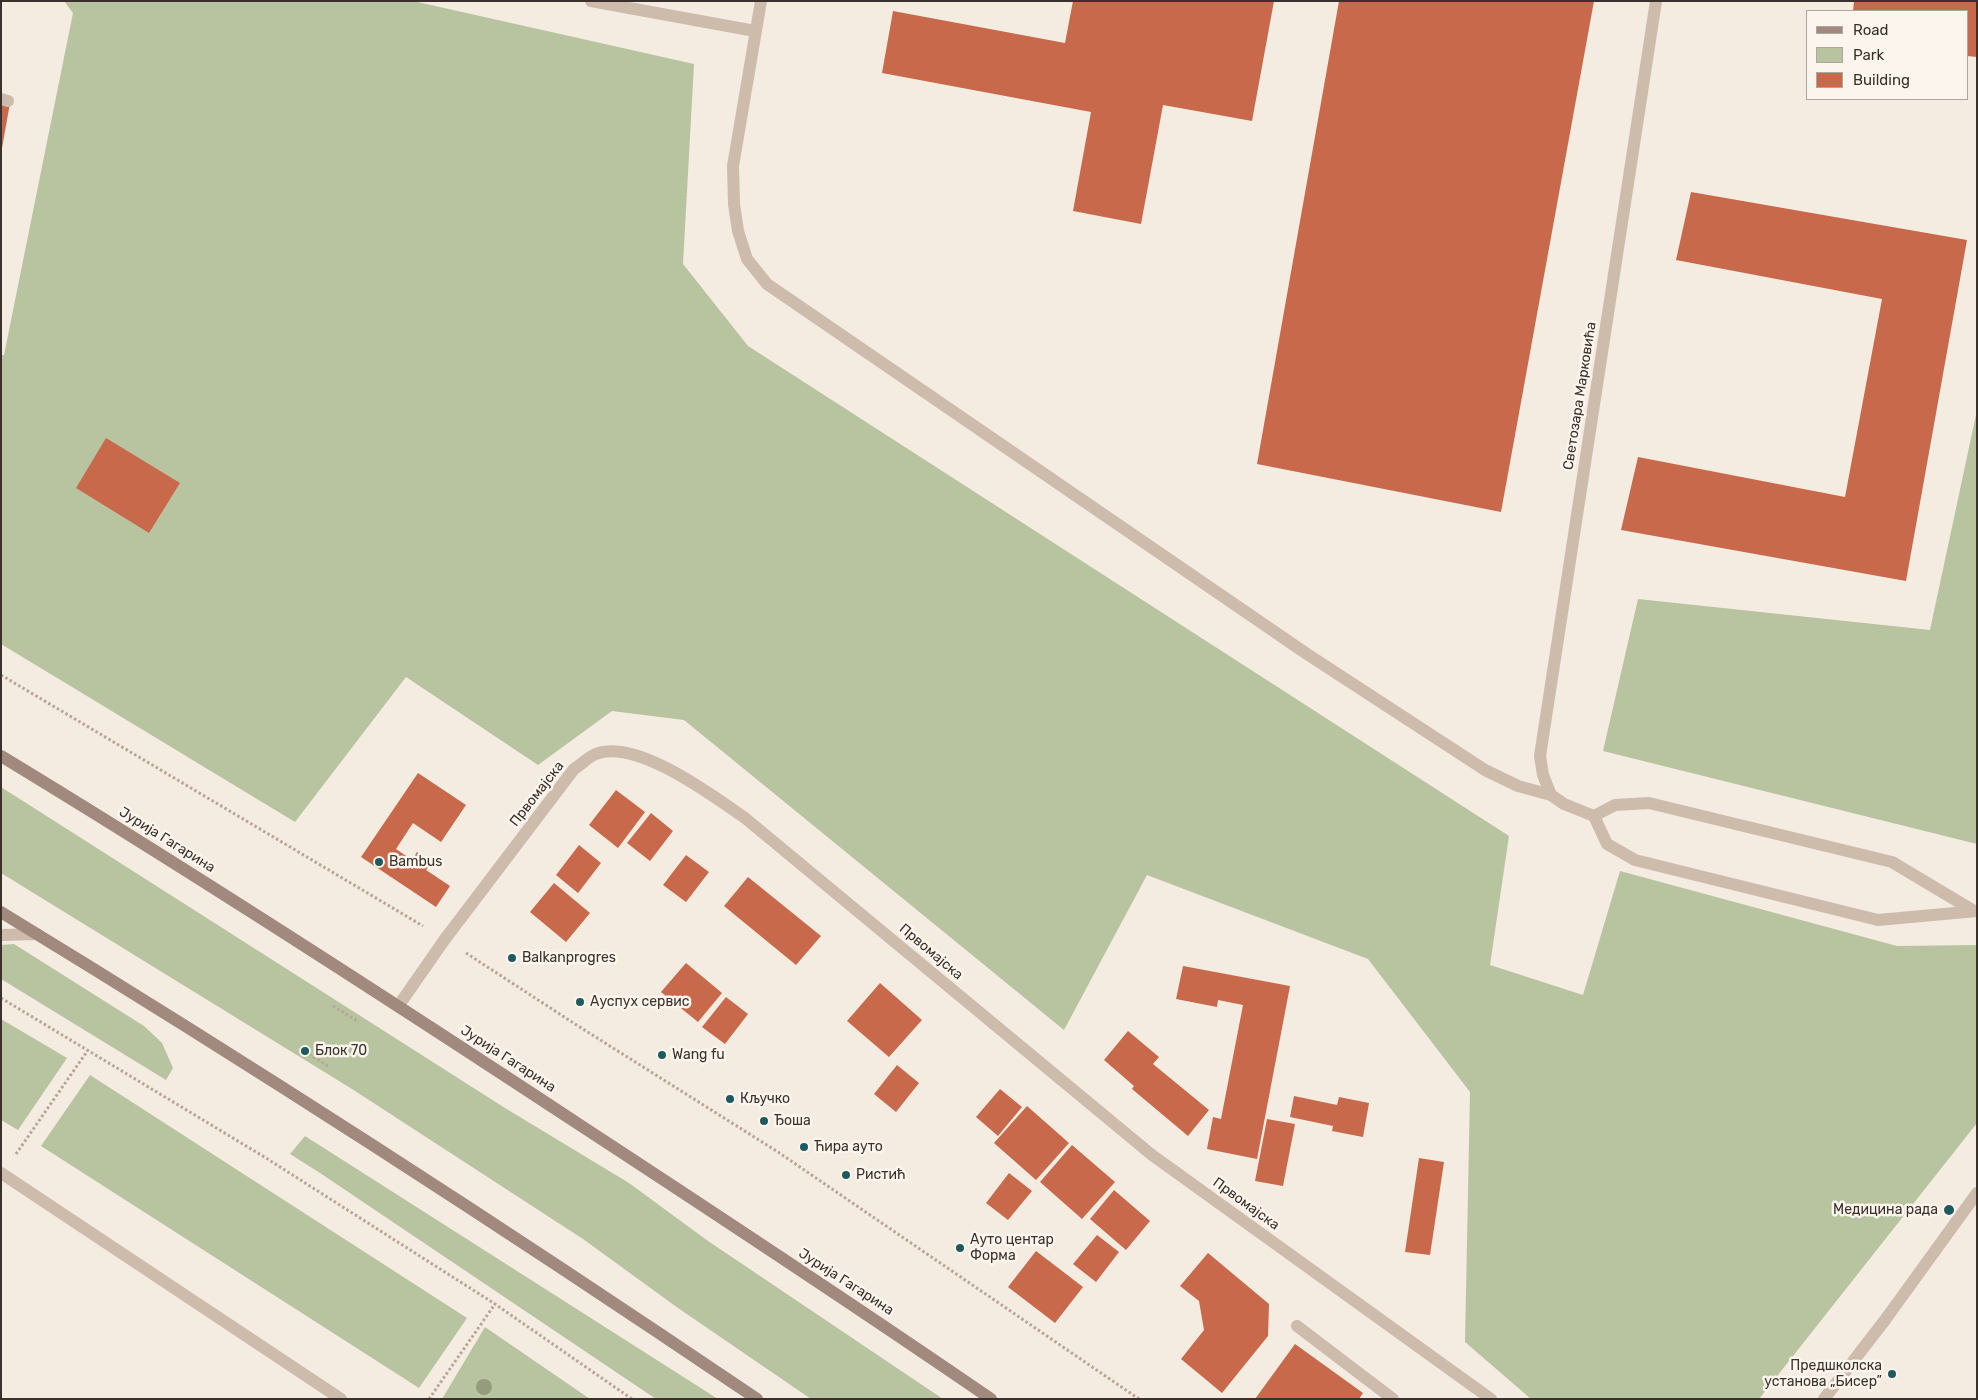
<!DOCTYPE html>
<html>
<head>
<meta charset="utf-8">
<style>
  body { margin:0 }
  #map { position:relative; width:1978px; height:1400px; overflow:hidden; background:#f4ebe1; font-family:Rubik,sans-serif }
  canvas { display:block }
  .frame { position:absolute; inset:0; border:2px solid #3b302b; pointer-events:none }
  .legend { position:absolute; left:1806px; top:10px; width:162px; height:90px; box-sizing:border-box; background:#fbf5ee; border:1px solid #aea6a0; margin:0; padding:6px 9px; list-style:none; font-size:15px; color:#3b302b }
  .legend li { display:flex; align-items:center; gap:10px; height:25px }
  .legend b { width:25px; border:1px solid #aea6a0 }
</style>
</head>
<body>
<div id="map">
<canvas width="1978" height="1400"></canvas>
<div class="frame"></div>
<ul class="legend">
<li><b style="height:6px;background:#a18a7d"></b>Road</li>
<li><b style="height:14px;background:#b8c4a0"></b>Park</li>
<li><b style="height:14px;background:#c8694b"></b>Building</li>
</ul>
</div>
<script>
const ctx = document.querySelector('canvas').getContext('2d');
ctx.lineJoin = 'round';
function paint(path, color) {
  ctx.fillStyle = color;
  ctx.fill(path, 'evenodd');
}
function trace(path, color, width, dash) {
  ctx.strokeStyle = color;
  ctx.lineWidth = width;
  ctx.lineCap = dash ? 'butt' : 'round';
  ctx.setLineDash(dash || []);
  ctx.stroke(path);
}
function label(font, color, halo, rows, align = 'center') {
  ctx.font = font + ' Rubik,sans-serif';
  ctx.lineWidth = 5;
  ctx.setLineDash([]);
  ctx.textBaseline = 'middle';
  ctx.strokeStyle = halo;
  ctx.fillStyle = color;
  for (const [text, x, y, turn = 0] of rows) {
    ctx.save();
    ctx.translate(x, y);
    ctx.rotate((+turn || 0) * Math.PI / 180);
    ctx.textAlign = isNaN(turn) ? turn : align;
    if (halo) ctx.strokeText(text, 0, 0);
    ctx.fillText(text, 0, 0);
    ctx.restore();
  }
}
const green = new Path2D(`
  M64,1h349l281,63 -11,200 65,82 761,490 -19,129 93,30 37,-124 277,75 80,-1v178l-218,276h-228l-66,-57 5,-250 -102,-133 -221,-84 -83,155 -380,-310 -72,-9 -74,54 -132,-88 -111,145 -294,-178v-289h3l69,-342z
  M1977,410v434l-374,-93 35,-152 292,31z
  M1,787l504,321 124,75 79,58 235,158h-132l-133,-91 -95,-69 -231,-150 -351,-216z
  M14,944l130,82 18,17 11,25 -7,12 -165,-101v-34z
  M1,1019l66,39 -49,72 -17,-10z
  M90,1075l377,243 -48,70 -378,-242z
  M305,1136l413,263h-62l-336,-226 -30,-19z
  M485,1327l105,72h-148z`);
const building = new Path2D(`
  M1073,1h201l-22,120 -89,-16 -22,119 -68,-13 18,-99 -209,-39 11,-62 172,32z
  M1339,1h255l-93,511 -244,-48z
  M1854,1h123v56l-10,-1v-45h-114z
  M1,102l9,1 -8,45h-1z
  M1691,192l276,48 -61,341 -285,-51 17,-73 207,40 37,-198 -206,-39z
  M106,438l74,45 -31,50 -73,-45z
  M418,773l48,32 -25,37 -28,-19 -17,26 16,11 5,-8 15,10 -6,8 24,16 -14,21 -75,-50z
  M616,790l29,22 -27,36 -29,-23z
  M651,813l22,18 -23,30 -23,-18z
  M579,845l22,18 -23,30 -22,-18z
  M686,855l23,17 -23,30 -23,-17z
  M748,877l73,59 -25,29 -72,-59z
  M554,883l36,30 -24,29 -36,-30z
  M686,963l36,30 -24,29 -37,-30z
  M1183,966l107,20 -33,173 -50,-10 6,-32 8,2 22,-114 -25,-5 -1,7 -41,-8z
  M880,983l42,37 -33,37 -42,-36z
  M726,997l22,17 -23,30 -23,-17z
  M1128,1031l31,26 -6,7 56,46 -21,26 -56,-47 2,-3 -30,-26z
  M897,1065l22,18 -23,29 -22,-18z
  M1000,1089l22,18 -24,29 -22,-19z
  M1294,1096l43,9 2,-8 30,6 -6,34 -31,-6 1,-5 -43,-9z
  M1027,1106l42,37 -33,37 -42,-37z
  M1267,1119l28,5 -12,62 -28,-5z
  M1072,1145l43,37 -33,37 -42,-37z
  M1419,1158l25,4 -14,93 -25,-3z
  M1009,1173l23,18 -24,29 -22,-17z
  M1114,1190l36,31 -24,29 -36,-31z
  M1097,1235l22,17 -23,30 -23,-18z
  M1036,1251l47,36 -28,36 -47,-36z
  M1208,1253l61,51 -1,32 -46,57 -41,-34 23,-29 -5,-29 -19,-15z
  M1295,1344l68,49 -4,6h-104z`);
const path = new Path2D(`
  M1,675l422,251
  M466,953l109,71 203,128 361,247
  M1,998l265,160 229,146 137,95
  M333,1006l26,16
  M305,1051l24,16
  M16,1154l72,-104
  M429,1399l66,-95`);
const service = new Path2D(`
  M591,1l164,30
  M761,1l-28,165 1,38 4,27 9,28 20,25 540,370 178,116 33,16 33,9 13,9 30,12 13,28 28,16 243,60 99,-9
  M1,99l7,2
  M1551,795l-8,-20 -3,-19 116,-755
  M1594,816l21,-11 34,-2 243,59 82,49
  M1,935l36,-1
  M1,1173l340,226
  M1297,1326l96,73
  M1824,1399l61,-79 92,-127`);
const minor = new Path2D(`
  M399,1005l46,-66 129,-170c7,-4 15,-13 22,-15 40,-16 117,42 149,64l407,337 339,244`);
const secondary = new Path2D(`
  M1,756c198,120 392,246 585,373 136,89 271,178 405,270
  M1,912c256,156 508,319 756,487`);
const trees = [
  [484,1387]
];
const markers = [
  [379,862,5,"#1f5a5e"],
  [512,958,5,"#1f5a5e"],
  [580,1002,5,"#1f5a5e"],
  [305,1051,5,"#1f5a5e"],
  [662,1055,5,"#1f5a5e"],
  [730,1099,5,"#1f5a5e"],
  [764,1121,5,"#1f5a5e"],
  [804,1147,5,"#1f5a5e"],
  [846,1175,5,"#1f5a5e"],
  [1949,1210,6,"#1f5a5e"],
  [960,1248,5,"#1f5a5e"],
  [1892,1374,5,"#1f5a5e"]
];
const streetNames = [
  ["Светозара Марковића",1580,396,-81],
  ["Првомајска",537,794,-52],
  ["Јурија Гагарина",167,840,32],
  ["Првомајска",931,952,40],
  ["Јурија Гагарина",508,1059,33],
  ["Првомајска",1246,1204,36],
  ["Јурија Гагарина",846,1282,33]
];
const poiNames = [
  ["Bambus",389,862],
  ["Balkanprogres",522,958],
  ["Ауспух сервис",590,1002],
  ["Блок 70",315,1051],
  ["Wang fu",672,1055],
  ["Кључко",740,1099],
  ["Ђоша",774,1121],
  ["Ћира ауто",814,1147],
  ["Ристић",856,1175],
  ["Медицина рада",1938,1210,"right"],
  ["Ауто центар",970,1240],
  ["Форма",970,1256],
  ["Предшколска",1882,1366,"right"],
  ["установа „Бисер”",1882,1382,"right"]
];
paint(green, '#b8c4a0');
paint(building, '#c8694b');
trace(path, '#b9a596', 3, [2.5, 2.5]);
trace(service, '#cdbbac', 12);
trace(minor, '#cdbbac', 12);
trace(secondary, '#a18a7d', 12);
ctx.fillStyle = '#969b7f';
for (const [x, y] of trees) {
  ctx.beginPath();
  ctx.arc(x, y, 8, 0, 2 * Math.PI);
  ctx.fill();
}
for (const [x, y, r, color] of markers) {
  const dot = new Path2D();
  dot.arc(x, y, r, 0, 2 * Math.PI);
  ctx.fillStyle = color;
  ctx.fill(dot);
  trace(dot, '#fbf5ee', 2);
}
label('14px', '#3b302b', '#fbf5ee', streetNames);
label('14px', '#3b302b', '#fbf5ee', poiNames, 'left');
</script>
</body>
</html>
